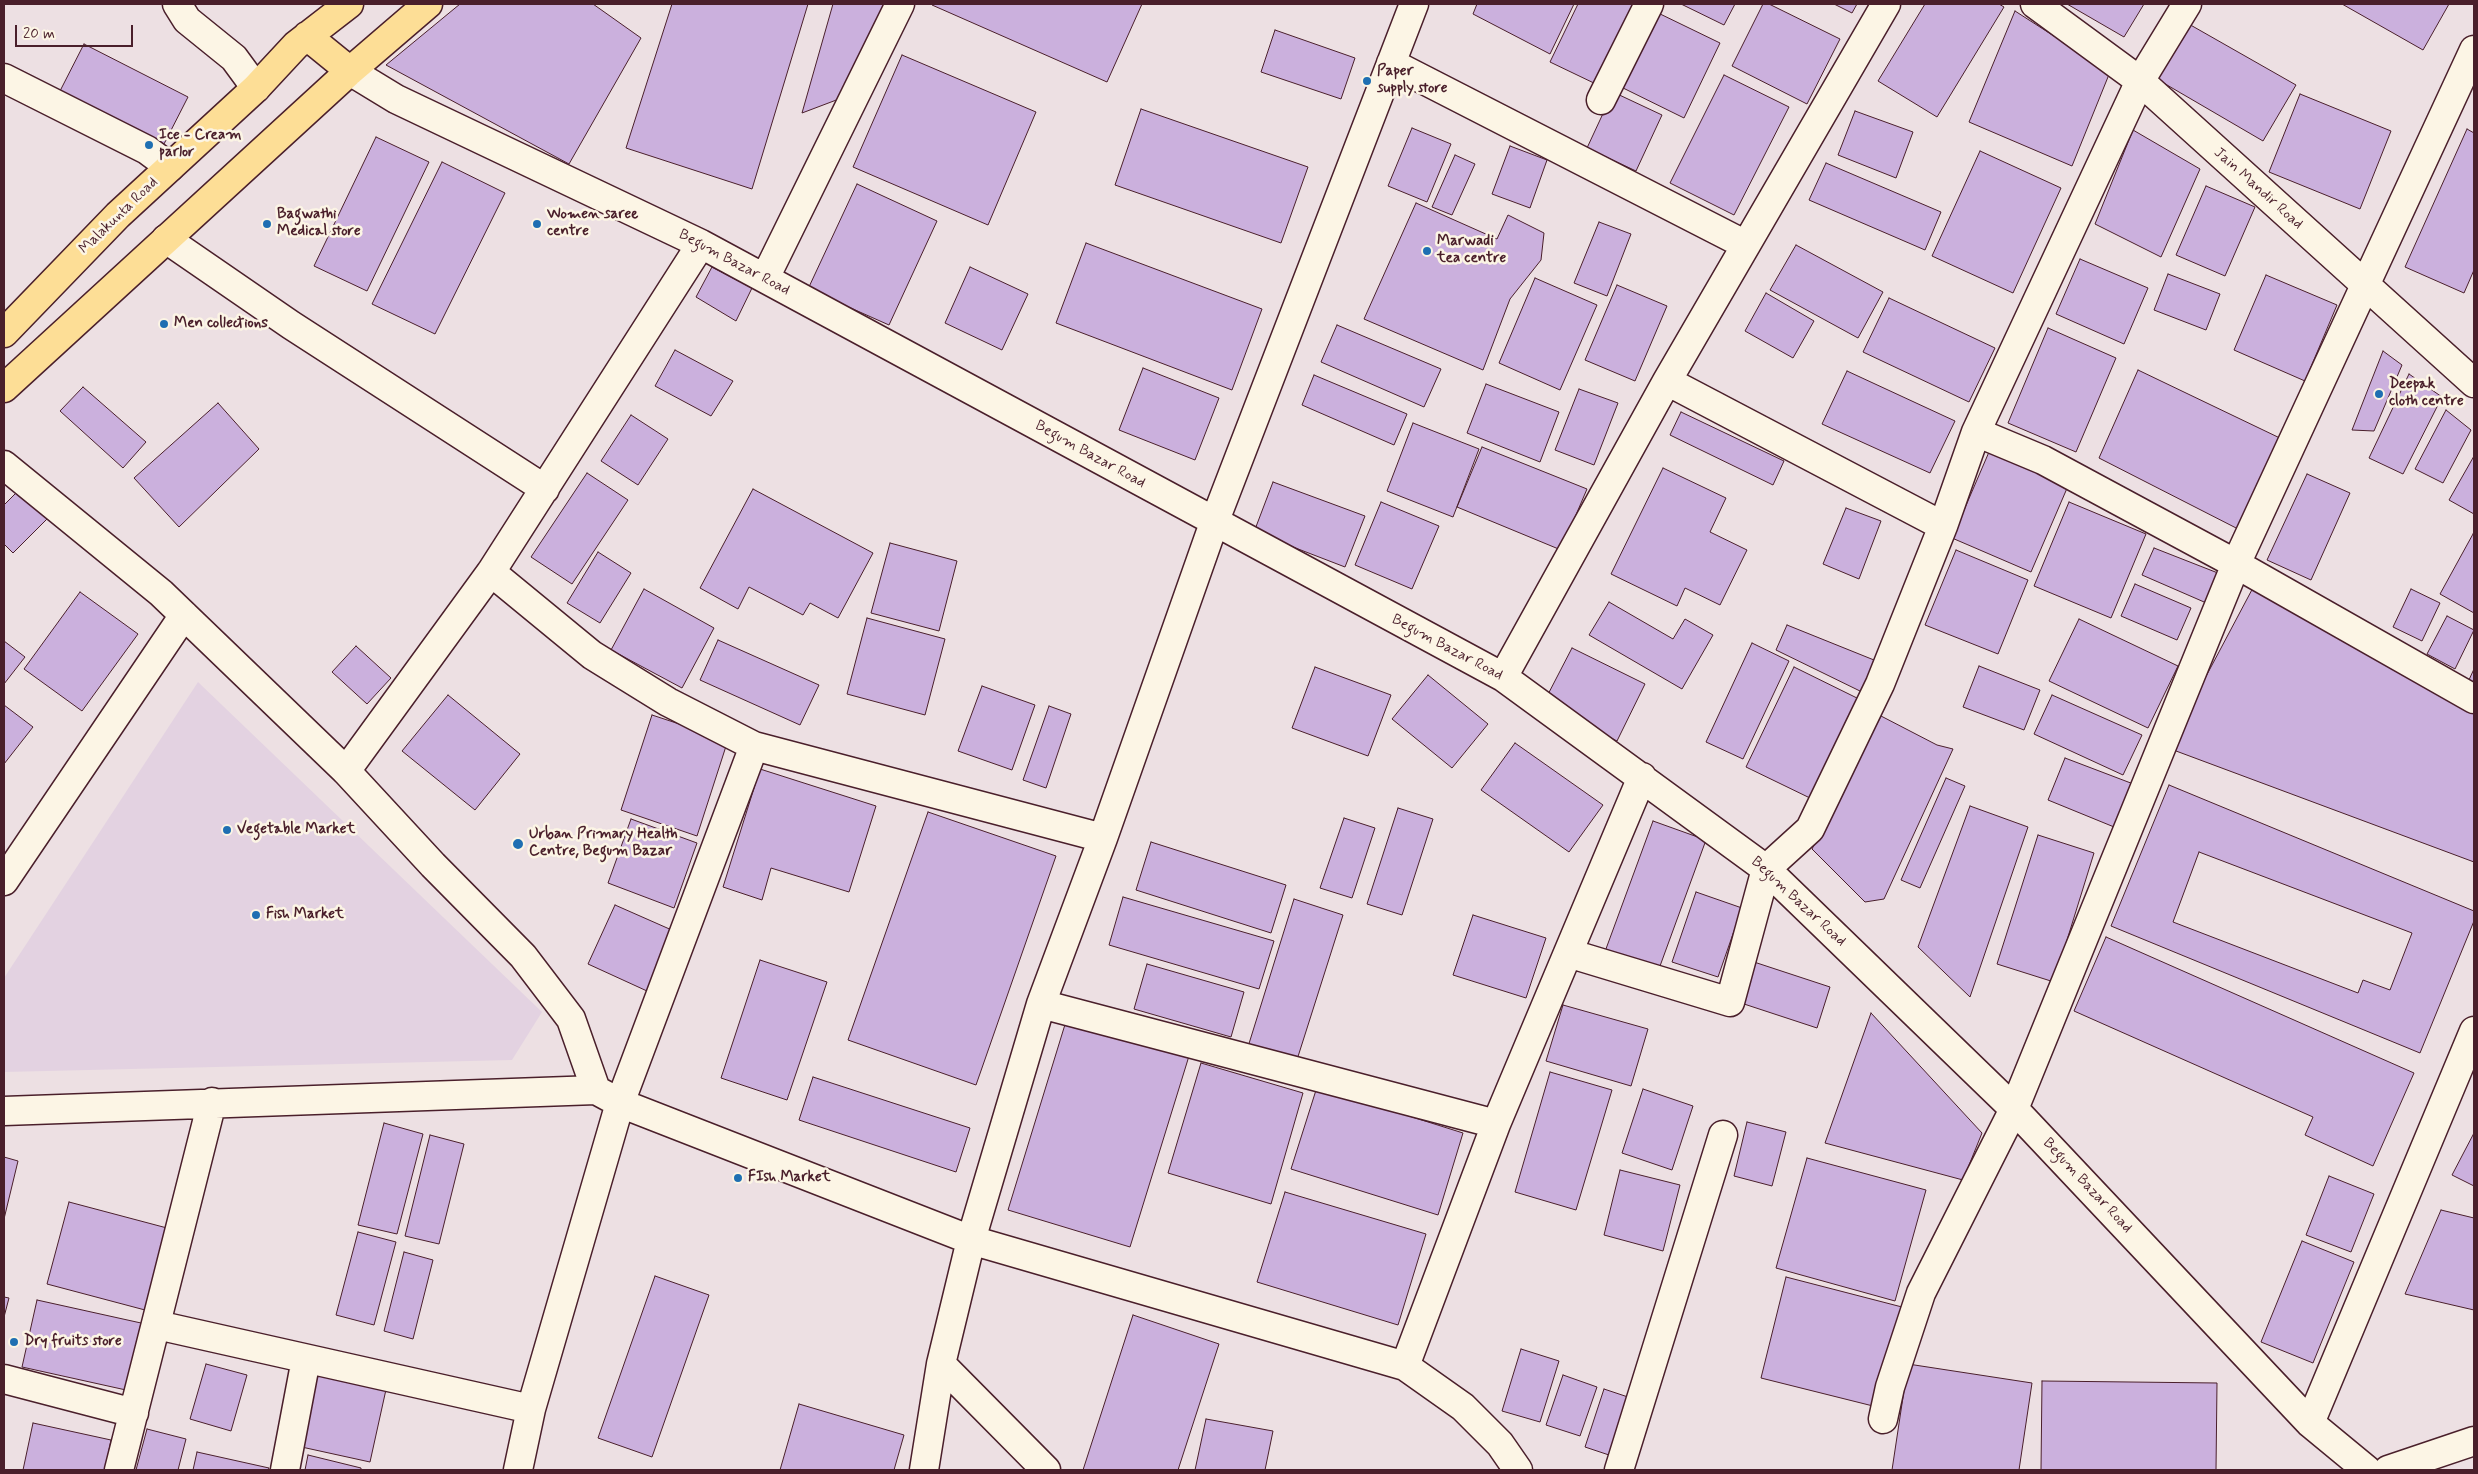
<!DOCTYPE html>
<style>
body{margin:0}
#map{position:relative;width:2478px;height:1474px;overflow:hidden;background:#ede0e3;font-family:Mynerve,sans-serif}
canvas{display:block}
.frame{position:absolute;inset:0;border:5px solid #4a1f2b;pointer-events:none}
.scale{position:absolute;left:15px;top:25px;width:118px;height:22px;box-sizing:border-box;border:2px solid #4a1f2b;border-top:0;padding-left:6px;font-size:15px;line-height:18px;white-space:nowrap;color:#4a1f2b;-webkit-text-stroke:4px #fcf5e5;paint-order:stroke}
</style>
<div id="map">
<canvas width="2478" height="1474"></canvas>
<div class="frame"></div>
<div class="scale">20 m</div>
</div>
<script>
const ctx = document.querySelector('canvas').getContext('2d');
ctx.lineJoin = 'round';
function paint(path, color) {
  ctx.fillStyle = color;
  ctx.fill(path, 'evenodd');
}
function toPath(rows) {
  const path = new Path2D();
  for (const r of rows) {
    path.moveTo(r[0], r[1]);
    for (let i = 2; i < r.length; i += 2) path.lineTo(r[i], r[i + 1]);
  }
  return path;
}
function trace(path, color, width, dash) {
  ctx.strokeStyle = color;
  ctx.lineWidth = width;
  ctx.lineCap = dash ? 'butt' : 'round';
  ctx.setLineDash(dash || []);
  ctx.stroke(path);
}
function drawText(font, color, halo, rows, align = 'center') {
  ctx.font = font + ' Mynerve,sans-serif';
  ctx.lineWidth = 5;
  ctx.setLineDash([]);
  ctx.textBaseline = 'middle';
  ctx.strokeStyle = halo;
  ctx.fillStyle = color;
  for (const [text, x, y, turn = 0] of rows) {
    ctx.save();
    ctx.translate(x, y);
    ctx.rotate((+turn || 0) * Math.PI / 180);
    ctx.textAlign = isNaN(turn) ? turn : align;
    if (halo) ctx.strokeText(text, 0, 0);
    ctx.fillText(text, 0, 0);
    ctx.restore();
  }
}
paint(toPath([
 [198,682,542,1012,512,1060,4,1072,4,978]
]), '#e3d2e1');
const building = toPath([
 [460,4,593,4,641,38,569,164,386,65,460,4],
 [672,4,808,4,752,189,626,148,672,4],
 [833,4,885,4,839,99,802,113,833,4],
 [933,4,1142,4,1107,82,932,5,933,4],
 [1477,4,1574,4,1550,54,1473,14,1477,4],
 [1578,4,1637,4,1598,85,1550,62,1578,4],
 [1681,4,1735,4,1724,25,1681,4],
 [1763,4,1769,4,1840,39,1807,104,1732,66,1763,4],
 [1834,4,1857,4,1852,13,1834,4],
 [1925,4,1999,4,2004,7,1937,117,1878,81,1925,4],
 [2067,4,2144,4,2124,37,2067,4],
 [2342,4,2449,4,2423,50,2342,4],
 [1654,11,1720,43,1684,118,1617,85,1654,11],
 [2015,11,2110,72,2072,166,1969,122,2015,11],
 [2187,23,2296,85,2263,141,2155,78,2187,23],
 [1275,30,1355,58,1341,99,1261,72,1275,30],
 [84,44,188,97,164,144,60,91,84,44],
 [902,55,1036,112,988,225,853,167,902,55],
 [1724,75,1789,107,1734,215,1670,183,1724,75],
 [1613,92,1662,115,1636,171,1587,148,1613,92],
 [2300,94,2391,131,2360,209,2269,172,2300,94],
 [1141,109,1308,167,1281,243,1115,185,1141,109],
 [1855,111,1913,132,1896,178,1838,155,1855,111],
 [1412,128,1451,144,1427,202,1388,186,1412,128],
 [2467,129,2474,133,2474,270,2464,293,2405,267,2467,129],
 [2133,130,2200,169,2161,257,2095,224,2133,130],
 [376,137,429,162,367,291,314,266,376,137],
 [1510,146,1547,160,1530,208,1492,194,1510,146],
 [1980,151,2061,188,2013,293,1932,256,1980,151],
 [1455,155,1475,164,1452,215,1432,207,1455,155],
 [442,162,505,193,435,334,372,304,442,162],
 [1826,163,1941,212,1925,250,1809,200,1826,163],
 [857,184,937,221,889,325,808,289,857,184],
 [2206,186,2255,207,2225,276,2176,255,2206,186],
 [1416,203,1497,239,1508,215,1544,233,1541,260,1510,299,1483,370,1364,319,1416,203],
 [1599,222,1631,234,1607,296,1574,283,1599,222],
 [1086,243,1262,309,1232,390,1056,323,1086,243],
 [1796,245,1883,292,1858,338,1770,290,1796,245],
 [2080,259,2148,288,2124,344,2056,314,2080,259],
 [712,267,752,288,736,321,696,297,712,267],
 [970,267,1028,294,1002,350,945,323,970,267],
 [2168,274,2220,294,2206,330,2154,310,2168,274],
 [2266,275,2337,305,2305,381,2234,350,2266,275],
 [1535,278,1597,305,1560,390,1499,363,1535,278],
 [1617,285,1667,306,1635,381,1585,360,1617,285],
 [1766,293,1814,321,1793,358,1745,331,1766,293],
 [1889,298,1995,348,1969,402,1863,352,1889,298],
 [1337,325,1441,369,1424,407,1321,362,1337,325],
 [2048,328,2116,358,2076,452,2008,423,2048,328],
 [675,350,733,381,711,416,655,386,675,350],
 [2383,351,2402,365,2374,431,2352,430,2383,351],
 [1143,368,1219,398,1195,460,1119,430,1143,368],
 [2138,370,2284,440,2242,531,2099,458,2138,370],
 [1847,371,1955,421,1930,473,1822,424,1847,371],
 [2409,374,2442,397,2403,474,2369,458,2409,374],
 [1314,375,1407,414,1394,445,1302,405,1314,375],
 [1486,384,1559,412,1540,462,1467,433,1486,384],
 [83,387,146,442,123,468,60,411,83,387],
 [1579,389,1618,403,1594,465,1555,450,1579,389],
 [218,403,259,449,179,527,134,478,218,403],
 [2446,410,2471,430,2443,483,2415,469,2446,410],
 [1681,412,1784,461,1773,485,1670,435,1681,412],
 [631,415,668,439,638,485,601,461,631,415],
 [1413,423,1479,449,1453,517,1387,491,1413,423],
 [1482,447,1587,489,1561,550,1457,507,1482,447],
 [1989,452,2068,486,2031,572,1952,538,1989,452],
 [2474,456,2474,514,2449,500,2474,456],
 [1663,468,1726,498,1710,532,1747,550,1720,605,1685,588,1677,606,1611,574,1663,468],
 [587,473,628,500,572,584,531,557,587,473],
 [2307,474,2350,493,2311,580,2267,560,2307,474],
 [1273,482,1365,516,1345,567,1254,532,1273,482],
 [20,489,48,518,13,553,4,544,4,505,20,489],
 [753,489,873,553,838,618,810,603,803,615,749,587,738,609,700,588,753,489],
 [1381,502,1439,526,1412,589,1355,565,1381,502],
 [2069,502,2146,534,2111,618,2034,586,2069,502],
 [1846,508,1881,521,1859,579,1823,564,1846,508],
 [2473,534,2474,535,2474,613,2440,594,2473,534],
 [890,543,957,561,939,631,871,613,890,543],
 [2154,548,2223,575,2211,605,2142,575,2154,548],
 [1956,550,2028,580,1998,654,1925,625,1956,550],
 [598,552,631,573,600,623,567,603,598,552],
 [2135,584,2191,608,2177,640,2121,616,2135,584],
 [2255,584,2474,707,2474,862,2168,748,2255,584],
 [644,589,714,628,682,688,611,650,644,589],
 [2411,589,2440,603,2422,641,2393,627,2411,589],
 [80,592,138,634,82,711,24,669,80,592],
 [1609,602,1673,639,1685,619,1713,635,1682,689,1589,635,1609,602],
 [2447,616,2474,630,2455,669,2427,654,2447,616],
 [867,618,945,639,925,715,847,694,867,618],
 [2079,619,2178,666,2148,728,2049,681,2079,619],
 [1787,625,1874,660,1862,692,1776,650,1787,625],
 [718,640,819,685,800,725,700,680,718,640],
 [4,641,25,657,4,684,4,641],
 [1752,643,1789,661,1743,759,1706,742,1752,643],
 [356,646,391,678,367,704,332,672,356,646],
 [1572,648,1645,684,1617,741,1543,704,1572,648],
 [1979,666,2040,690,2024,730,1963,707,1979,666],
 [1315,667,1391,695,1368,756,1292,728,1315,667],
 [1794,667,1861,700,1812,799,1746,767,1794,667],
 [2474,669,2474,685,2468,682,2474,669],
 [1428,675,1488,724,1452,768,1392,719,1428,675],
 [982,686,1035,705,1012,770,958,751,982,686],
 [448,695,520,754,475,810,402,751,448,695],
 [2052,695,2142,735,2123,775,2034,734,2052,695],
 [4,705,33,727,4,764,4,705],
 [1049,706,1071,714,1046,788,1023,780,1049,706],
 [652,715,728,740,697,836,621,810,652,715],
 [1881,716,1937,745,1953,749,1884,899,1865,902,1812,849,1881,716],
 [1515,743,1603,805,1569,852,1481,790,1515,743],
 [2065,758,2136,785,2119,829,2048,800,2065,758],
 [760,769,876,806,849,892,771,868,762,900,723,887,760,769],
 [1946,778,1965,786,1920,888,1901,880,1946,778],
 [2169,785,2474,911,2474,921,2420,1053,2111,926,2169,785],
 [2199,852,2412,933,2390,990,2363,980,2358,993,2173,922,2199,852],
 [1970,806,2028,827,1970,997,1918,947,1970,806],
 [1398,808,1433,819,1402,915,1367,904,1398,808],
 [928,812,1056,856,976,1085,848,1040,928,812],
 [1344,818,1375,828,1352,898,1320,888,1344,818],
 [631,819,697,843,674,908,608,883,631,819],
 [1653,821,1706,840,1656,977,1603,957,1653,821],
 [2038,835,2094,853,2054,982,1997,964,2038,835],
 [1151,842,1286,885,1271,933,1136,890,1151,842],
 [1696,892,1742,908,1718,977,1672,962,1696,892],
 [1123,897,1274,941,1259,989,1109,945,1123,897],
 [1294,899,1343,915,1295,1066,1247,1050,1294,899],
 [615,905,674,931,647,991,588,964,615,905],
 [1473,915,1546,938,1526,998,1453,975,1473,915],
 [2106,937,2414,1073,2373,1166,2305,1135,2313,1117,2074,1011,2106,937],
 [760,960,827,982,787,1100,721,1078,760,960],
 [1754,962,1830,987,1817,1028,1741,1003,1754,962],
 [1147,964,1244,992,1231,1037,1134,1009,1147,964],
 [1563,1005,1648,1029,1631,1086,1546,1061,1563,1005],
 [1871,1013,1982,1133,1963,1180,1825,1143,1871,1013],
 [1067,1018,1189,1056,1130,1247,1008,1210,1067,1018],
 [1201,1063,1303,1093,1271,1204,1168,1173,1201,1063],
 [1550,1072,1612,1090,1576,1210,1515,1192,1550,1072],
 [813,1077,970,1128,956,1172,799,1120,813,1077],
 [1317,1087,1463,1133,1438,1215,1291,1169,1317,1087],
 [1643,1089,1693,1106,1672,1170,1622,1153,1643,1089],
 [1747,1122,1786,1132,1772,1186,1734,1176,1747,1122],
 [384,1123,423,1134,397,1234,358,1225,384,1123],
 [2474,1133,2474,1186,2452,1175,2474,1133],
 [430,1135,464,1144,439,1244,405,1236,430,1135],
 [4,1157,18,1161,4,1219,4,1157],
 [1807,1158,1926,1190,1895,1301,1776,1268,1807,1158],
 [1620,1170,1680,1185,1663,1251,1604,1235,1620,1170],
 [2329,1176,2374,1194,2351,1252,2306,1235,2329,1176],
 [1285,1192,1426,1234,1398,1325,1257,1282,1285,1192],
 [69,1202,167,1228,145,1310,47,1284,69,1202],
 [2441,1210,2474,1218,2474,1310,2405,1294,2441,1210],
 [358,1232,396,1242,374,1325,336,1315,358,1232],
 [2302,1241,2354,1262,2313,1363,2261,1342,2302,1241],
 [404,1252,433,1260,413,1339,384,1331,404,1252],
 [655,1276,709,1295,652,1457,598,1438,655,1276],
 [1786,1277,1902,1307,1877,1407,1761,1378,1786,1277],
 [4,1297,9,1298,4,1317,4,1297],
 [37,1300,141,1323,126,1390,22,1367,37,1300],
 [1133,1315,1219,1344,1178,1470,1083,1470,1133,1315],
 [1521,1349,1559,1361,1540,1422,1502,1411,1521,1349],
 [206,1364,247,1375,231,1431,190,1419,206,1364],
 [1908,1364,2032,1383,2019,1470,1892,1470,1908,1364],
 [314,1370,387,1385,370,1462,297,1446,314,1370],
 [1563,1375,1597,1387,1580,1436,1546,1425,1563,1375],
 [2042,1381,2217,1383,2216,1470,2041,1470,2042,1381],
 [1604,1389,1631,1398,1612,1456,1585,1447,1604,1389],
 [799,1404,904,1435,894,1470,780,1470,799,1404],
 [1206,1419,1273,1431,1265,1470,1195,1470,1206,1419],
 [33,1423,111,1440,105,1470,23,1470,33,1423],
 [147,1429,186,1439,178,1470,136,1470,147,1429],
 [197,1452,269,1468,268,1470,193,1470,197,1452],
 [308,1455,361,1468,361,1470,305,1470,308,1455]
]);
paint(building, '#cbb0dd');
trace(building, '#4a1f2b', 1);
const minor = toPath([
 [177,4,187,20,234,58,256,88],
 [2035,4,2140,81,2474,383],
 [1391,63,1746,245],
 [350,71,396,99,701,244,1503,677,1766,869,2014,1109,2310,1423,2367,1470],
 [4,78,147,150,170,167],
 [1601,100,1649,4],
 [166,239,291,325,545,489],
 [765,278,900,4],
 [1667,381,1943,526],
 [1976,432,2043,460,2236,564,2474,699],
 [4,465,161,593,346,771,433,865,523,956,571,1019,596,1090],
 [491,572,592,655,668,702,754,746,1103,838],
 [1503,677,1667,381,1886,4],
 [346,771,491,572,701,244],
 [4,881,184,615],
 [1568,953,1730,1002,1766,869,1810,829,1880,684,1943,526,1976,432,2140,81,2187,4],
 [1041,1004,1496,1124],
 [4,1111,596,1090,620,1103,971,1240,1405,1366,1463,1407,1500,1444,1518,1470],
 [157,1325,531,1409],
 [941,1364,1046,1470],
 [1405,1366,1496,1124,1642,777],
 [4,1379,134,1413],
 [1883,1419,1890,1387,1921,1293,2014,1109,2236,564,2474,50],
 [2310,1423,2474,1031],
 [119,1470,212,1102],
 [285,1470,306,1359],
 [518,1470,531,1409,620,1103,754,746],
 [924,1470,941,1364,971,1240,1041,1004,1103,838,1214,523,1414,4],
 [1619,1470,1723,1135]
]);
const tertiary = toPath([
 [2388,1470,2474,1441]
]);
const primary = toPath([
 [307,36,350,71],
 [4,333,118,215,256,88,296,45,349,4],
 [4,388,350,71,428,4]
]);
trace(minor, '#4a1f2b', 31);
trace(tertiary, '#4a1f2b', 31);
trace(primary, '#4a1f2b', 31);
trace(minor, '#fcf5e5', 28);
trace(tertiary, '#fcf5e5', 28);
trace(primary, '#fdde96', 28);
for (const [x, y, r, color] of [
 [1367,81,5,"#1f6fb2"],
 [149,145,5,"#1f6fb2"],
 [267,224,5,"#1f6fb2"],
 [537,224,5,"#1f6fb2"],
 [1427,251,5,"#1f6fb2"],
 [164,324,5,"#1f6fb2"],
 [2379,394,5,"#1f6fb2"],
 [227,830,5,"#1f6fb2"],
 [518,844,6,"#1f6fb2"],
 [256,915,5,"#1f6fb2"],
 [738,1178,5,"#1f6fb2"],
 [14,1342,5,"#1f6fb2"]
]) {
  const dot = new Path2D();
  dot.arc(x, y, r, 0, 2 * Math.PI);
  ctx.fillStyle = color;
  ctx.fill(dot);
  trace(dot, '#fcf5e5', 2);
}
drawText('bold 15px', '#4a1f2b', '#fcf5e5', [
 ["Paper",1377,72],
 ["supply store",1377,89],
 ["Ice - Cream",159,136],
 ["parlor",159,153],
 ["Bagwathi",277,215],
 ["Medical store",277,232],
 ["Women saree",547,215],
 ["centre",547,232],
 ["Marwadi",1437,242],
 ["tea centre",1437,259],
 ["Men collections",174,324],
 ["Deepak",2389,385],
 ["cloth centre",2389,402],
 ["Vegetable Market",237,830],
 ["Urban Primary Health",529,835],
 ["Centre, Begum Bazar",529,852],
 ["Fish Market",266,915],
 ["FIsh Market",748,1178],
 ["Dry fruits store",24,1342]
], 'left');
drawText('15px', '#4a1f2b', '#fcf5e5', [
 ["Jain Mandir Road",2258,189,42],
 ["Malakunta Road",119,216,-44],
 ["Begum Bazar Road",734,263,28],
 ["Begum Bazar Road",1090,455,29],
 ["Begum Bazar Road",1447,648,28],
 ["Begum Bazar Road",1798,902,43],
 ["Begum Bazar Road",2087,1186,47]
]);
</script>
